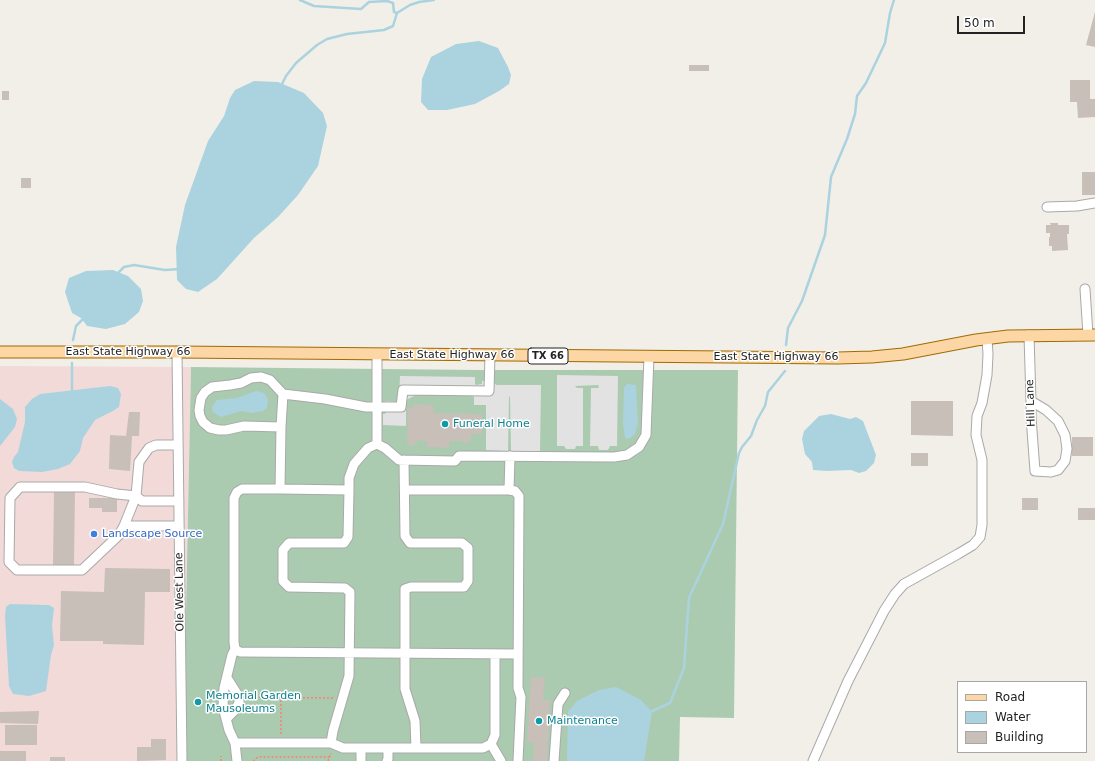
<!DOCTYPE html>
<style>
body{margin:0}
#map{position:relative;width:1095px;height:761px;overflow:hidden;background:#f2efe9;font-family:"DejaVu Sans",sans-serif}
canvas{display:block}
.legend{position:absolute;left:957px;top:681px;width:130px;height:72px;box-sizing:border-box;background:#fff;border:1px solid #a7a7a7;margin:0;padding:5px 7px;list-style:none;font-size:12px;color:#222}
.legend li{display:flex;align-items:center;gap:8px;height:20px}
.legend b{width:20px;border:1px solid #a7a7a7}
.scale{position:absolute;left:957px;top:16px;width:68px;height:18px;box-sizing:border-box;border:2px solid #222;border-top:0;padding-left:5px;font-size:12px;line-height:14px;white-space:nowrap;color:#222;-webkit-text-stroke:3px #fff;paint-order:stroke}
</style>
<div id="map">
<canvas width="1095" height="761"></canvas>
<ul class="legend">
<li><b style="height:5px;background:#fcd6a4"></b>Road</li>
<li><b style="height:11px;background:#aad3df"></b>Water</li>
<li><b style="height:11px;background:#c7bfb8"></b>Building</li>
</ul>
<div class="scale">50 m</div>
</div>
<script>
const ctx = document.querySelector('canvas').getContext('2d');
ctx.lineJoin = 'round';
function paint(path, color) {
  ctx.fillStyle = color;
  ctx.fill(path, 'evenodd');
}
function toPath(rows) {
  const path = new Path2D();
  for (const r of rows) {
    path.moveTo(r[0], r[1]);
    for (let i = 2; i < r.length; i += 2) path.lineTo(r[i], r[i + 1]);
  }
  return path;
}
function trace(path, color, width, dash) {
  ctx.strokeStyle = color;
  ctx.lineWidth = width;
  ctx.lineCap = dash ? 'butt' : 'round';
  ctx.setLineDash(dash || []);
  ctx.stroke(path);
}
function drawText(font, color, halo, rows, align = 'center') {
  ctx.font = font + ' "DejaVu Sans",sans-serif';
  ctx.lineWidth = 3;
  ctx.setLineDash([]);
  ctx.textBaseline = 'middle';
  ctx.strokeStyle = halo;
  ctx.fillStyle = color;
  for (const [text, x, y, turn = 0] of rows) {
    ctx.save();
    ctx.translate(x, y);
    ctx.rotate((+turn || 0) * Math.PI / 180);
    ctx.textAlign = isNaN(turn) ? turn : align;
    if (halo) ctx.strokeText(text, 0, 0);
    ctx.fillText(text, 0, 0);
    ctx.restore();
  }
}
paint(toPath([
 [0,366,191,367,185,661,184,761,0,761]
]), '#f2dad9');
paint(toPath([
 [191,367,479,370,738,370,734,718,680,717,679,761,184,761,185,661]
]), '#aacbaf');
paint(toPath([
 [557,375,618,376,617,446,610,446,608,450,599,450,598,446,590,446,591,388,598,388,599,387,598,385,575,386,577,388,583,388,583,446,576,446,575,449,566,449,564,446,557,446],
 [400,376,475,377,475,384,476,385,482,384,482,381,493,381,495,384,497,385,541,385,540,451,511,451,510,396,509,397,508,451,486,450,486,405,474,405,474,397,471,395,416,395,408,399,406,402,406,426,383,425,383,414,385,414,386,412,385,410,385,401,396,402,399,400]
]), '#e2e2e2');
paint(toPath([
 [479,41,498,48,508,67,511,75,509,84,499,91,475,104,447,110,428,110,421,102,422,79,431,57,456,44],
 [254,81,278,82,304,93,323,113,327,126,318,166,298,195,278,217,254,238,217,279,198,292,186,289,177,280,176,247,185,205,208,141,224,116,230,98,235,90],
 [113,270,128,276,141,289,143,301,139,312,125,324,106,329,87,326,81,318,72,313,65,292,69,278,86,271],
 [627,384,636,385,638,423,635,434,629,439,625,438,623,423,624,388],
 [110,386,118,388,121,394,119,407,113,411,95,420,83,438,80,451,70,464,58,469,42,472,19,471,14,468,12,462,14,457,18,452,25,422,25,407,32,399,40,394],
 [256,391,264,393,268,399,267,408,263,411,252,413,241,411,221,417,213,412,212,407,217,400,237,398],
 [0,399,13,409,17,419,15,427,0,446],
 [831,414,850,419,856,417,863,421,876,455,874,463,866,471,859,473,851,470,827,471,813,470,812,462,805,454,802,439,804,431,819,416],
 [10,604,49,605,54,608,52,626,54,645,51,655,46,691,29,696,13,694,9,686,5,616,6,607],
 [616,687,641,700,652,712,644,761,567,761,568,712,577,701,599,690]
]), '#aad3df');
trace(toPath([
 [300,0,314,6,361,9,369,2,387,1,393,3,394,12,397,13],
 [281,86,286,76,296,63,317,45,327,39,347,34,384,30,393,26,397,13,410,5,419,2,434,0],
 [117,274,124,267,134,265,165,270,180,269],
 [73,340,76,326,84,318],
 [786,345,788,328,802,301,825,235,831,177,847,139,855,114,857,96,866,83,885,43,890,13,894,0],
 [72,392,72,363],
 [648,713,670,703,684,668,689,598,723,524,739,453,742,447,751,436,757,420,765,406,768,392,785,371]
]), '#aad3df', 2.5);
paint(toPath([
 [1095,12,1095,47,1086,45],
 [689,65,709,65,709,71,689,71],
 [1070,80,1090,80,1090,99,1095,99,1095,117,1078,118,1077,102,1070,102],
 [2,91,9,91,9,100,2,100],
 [1082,172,1095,172,1095,195,1082,195],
 [21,178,31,178,31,188,21,188],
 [1050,223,1058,223,1058,225,1069,225,1069,234,1067,234,1068,250,1052,251,1052,246,1049,246,1049,237,1050,237,1050,233,1046,233,1046,225,1051,225],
 [911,401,953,401,953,436,911,435],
 [413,404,433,405,434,413,482,414,482,434,471,434,471,441,468,441,468,443,463,443,463,441,449,441,449,448,426,447,427,441,418,440,417,442,415,442,415,445,407,445,408,407,413,408],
 [129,412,140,412,139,436,132,436,130,471,109,469,110,435,126,436],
 [1072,437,1093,437,1093,456,1072,456],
 [911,453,928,453,928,466,911,466],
 [54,490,75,491,74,565,53,565],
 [89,498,117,498,117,512,102,512,102,508,89,508],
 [1022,498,1038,498,1038,510,1022,510],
 [1078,508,1095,508,1095,520,1078,520],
 [105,568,170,569,170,592,145,592,144,645,103,644,103,641,60,641,61,591,104,592],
 [531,677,545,678,543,700,550,700,547,761,533,761,534,743,527,742],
 [39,711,38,724,0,723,0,712],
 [5,725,37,725,37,745,5,745],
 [151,739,166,739,166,760,137,761,137,747,151,747],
 [0,751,26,751,26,761,0,761],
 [50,757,65,757,65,761,50,761]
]), '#c7bfb8');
const minor = toPath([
 [1047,207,1077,206,1095,203],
 [1085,289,1088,335],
 [1029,335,1031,401,1031,417,1035,471,1051,472,1058,470,1065,461,1067,449,1065,435,1058,421,1046,410,1031,401],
 [177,352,182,761],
 [377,354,377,444,385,448,399,460,455,461,459,456,614,457,627,455,639,447,646,435,649,356],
 [283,394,281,427,244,426,226,430,219,430,210,428,203,422,200,416,199,410,201,398,205,392,212,387,230,385,241,383,251,378,261,377,270,380,283,394,325,399,366,407,401,407,403,390,489,391,490,355],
 [281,427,280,489,349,490,348,537,344,543,289,543,283,550,283,581,289,587,345,588,350,592,349,676,333,731,331,743,343,748,483,748,491,744,495,735,495,654],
 [178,445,156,445,149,448,139,462,136,496,142,501,179,501],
 [510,456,509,490,515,491,519,496,518,688,521,697,518,761],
 [404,460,405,536,410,543,462,543,468,548,468,581,464,587,411,587,405,589,405,689,415,721,416,748],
 [20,487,85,487,117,494,136,496,124,526,119,535,82,570,17,570,9,562,10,498,20,487],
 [349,490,349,478,354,464,368,448,377,444],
 [405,490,509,490],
 [124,526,179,526],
 [235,649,240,652,518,654],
 [226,719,235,710,239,703,239,697,227,678],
 [235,743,331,743],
 [491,744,501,761],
 [361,748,361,761],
 [237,761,235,743,229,730,223,707,224,688,232,655,235,649,234,642,234,498,237,492,242,489,280,489],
 [387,761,388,759,388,748],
 [554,761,558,704,565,693],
 [813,761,848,681,884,611,895,594,904,584,958,554,973,545,980,537,982,525,982,460,976,435,977,416,982,403,987,375,988,354,987,339]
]);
const major = toPath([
 [0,352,177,352,838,358,872,357,903,354,976,340,1008,336,1095,335]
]);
trace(minor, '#a9a9a9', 11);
trace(major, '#a06b00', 13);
trace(toPath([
 [247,697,333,698],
 [281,734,281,698],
 [221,761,221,756],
 [253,761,258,757,330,757],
 [328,761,331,753]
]), '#fa8072', 1.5, [2, 2]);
trace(minor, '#fff', 9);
trace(major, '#fcd6a4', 11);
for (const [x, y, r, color] of [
 [445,424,4,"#0f9aa8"],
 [94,534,4,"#3f7fe0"],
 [198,702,4,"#0f9aa8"],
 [539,721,4,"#0f9aa8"]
]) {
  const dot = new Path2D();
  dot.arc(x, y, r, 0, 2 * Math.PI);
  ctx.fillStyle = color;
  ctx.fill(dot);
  trace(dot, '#fff', 1.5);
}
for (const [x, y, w] of [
 [548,356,40]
]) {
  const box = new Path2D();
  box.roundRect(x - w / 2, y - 8, w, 16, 3);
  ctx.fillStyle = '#fff';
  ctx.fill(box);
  trace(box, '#222', 1);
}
drawText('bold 10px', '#222', null, [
 ["TX 66",548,356]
]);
drawText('11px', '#222', '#fff', [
 ["East State Highway 66",128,352],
 ["East State Highway 66",452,355],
 ["East State Highway 66",776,357],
 ["Hill Lane",1031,403,-92],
 ["Ole West Lane",180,592,-91]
]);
drawText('11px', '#0d838f', '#fff', [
 ["Funeral Home",453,424],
 ["Memorial Garden",206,696],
 ["Mausoleums",206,709],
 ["Maintenance",547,721]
], 'left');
drawText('11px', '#366cbe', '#fff', [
 ["Landscape Source",102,534]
], 'left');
</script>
